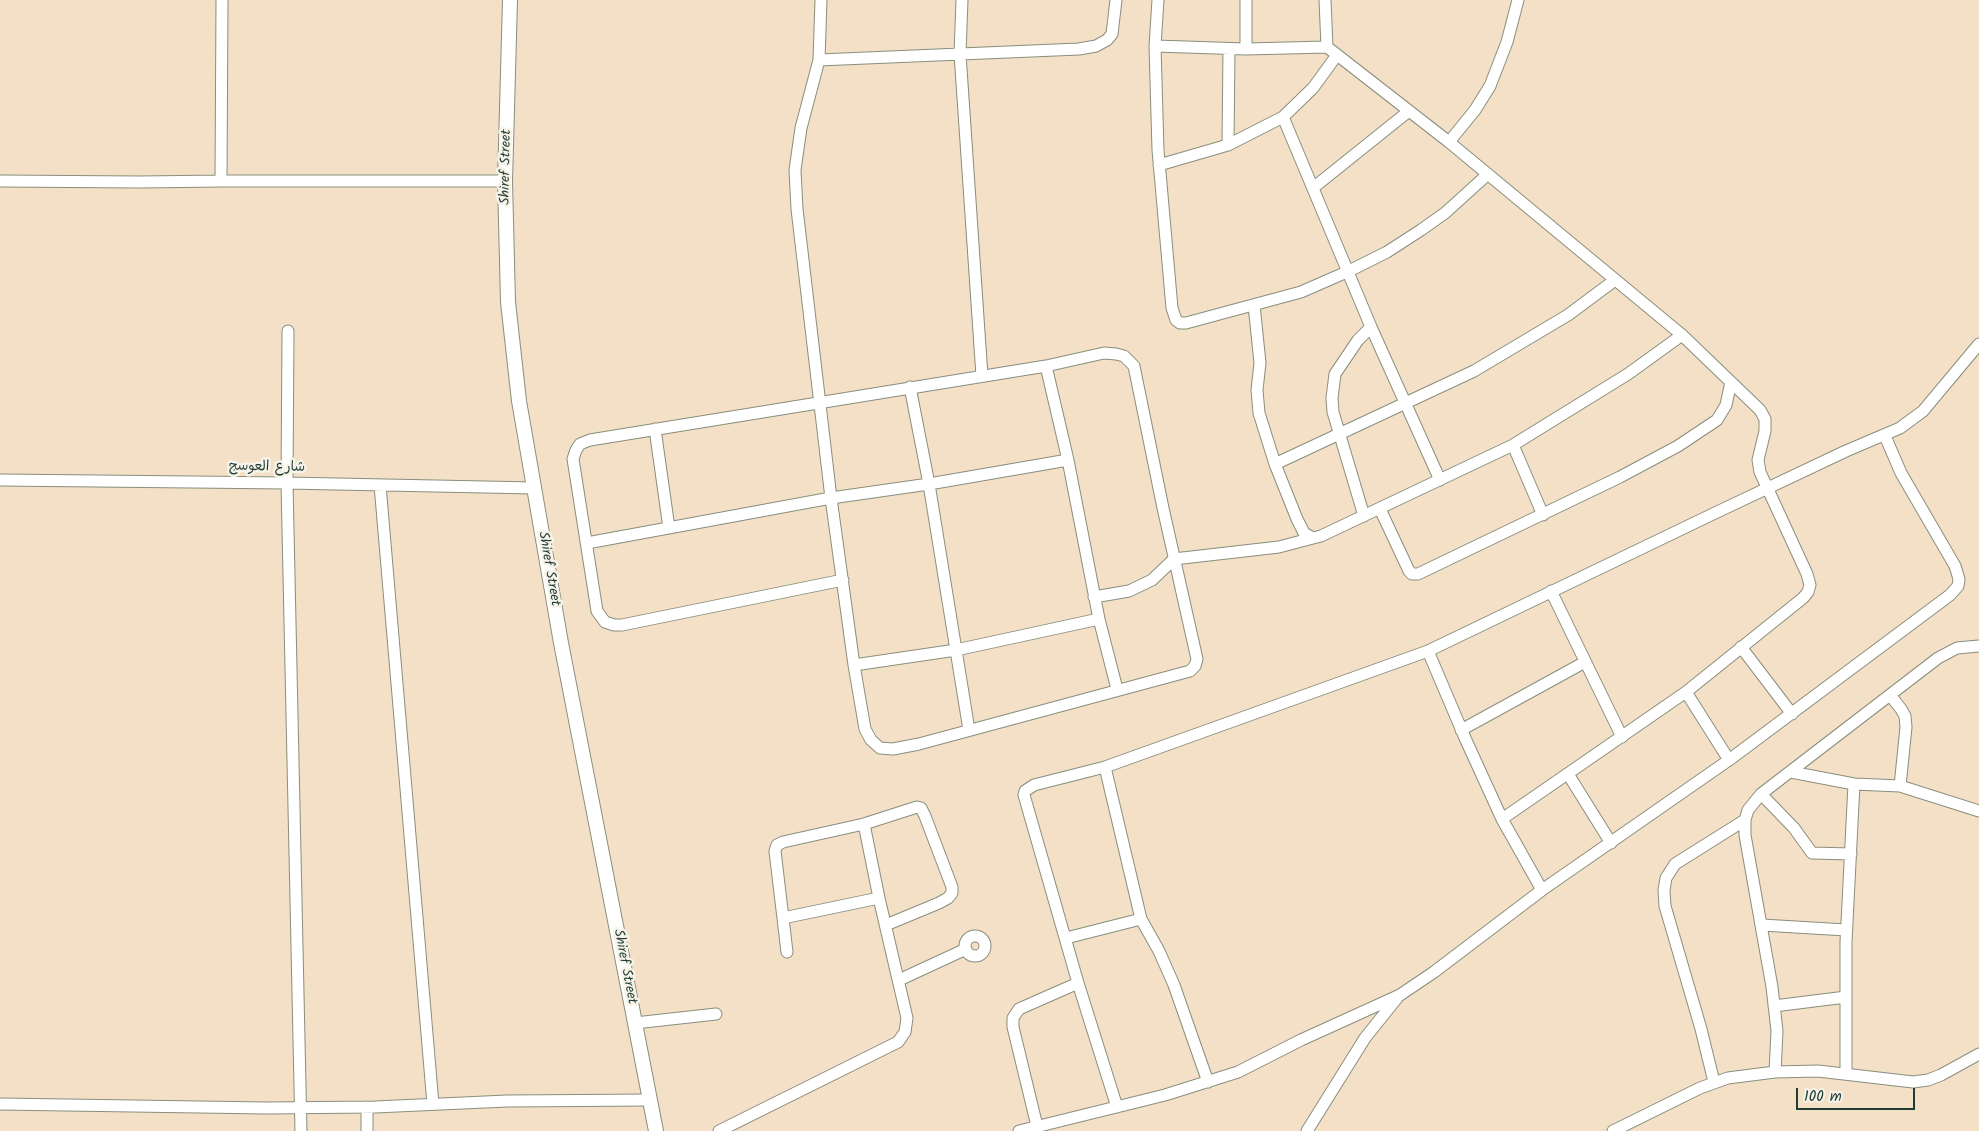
<!DOCTYPE html>
<meta charset="utf-8">
<style>
body{margin:0}
#map{position:relative;width:1979px;height:1131px;overflow:hidden;background:#f3e0c6;font-family:Kalam,sans-serif}
canvas{display:block}
.scale{position:absolute;left:1796px;top:1088px;width:119px;height:22px;box-sizing:border-box;border:2px solid #1f3d34;border-top:0;padding-left:6px;font-size:15px;line-height:18px;white-space:nowrap;color:#1f3d34;-webkit-text-stroke:4px #f7f3e8;paint-order:stroke}
</style>
<div id="map">
<canvas width="1979" height="1131"></canvas>
<div class="scale">100 m</div>
</div>
<script>
const ctx = document.querySelector('canvas').getContext('2d');
ctx.lineJoin = 'round';
function toPath(rows) {
  const path = new Path2D();
  for (const r of rows) {
    if (r.length === 3) {
      path.moveTo(r[0] + r[2], r[1]);
      path.arc(r[0], r[1], r[2], 0, 2 * Math.PI);
      continue;
    }
    path.moveTo(r[0], r[1]);
    for (let i = 2; i < r.length; i += 2) path.lineTo(r[i], r[i + 1]);
  }
  return path;
}
function trace(path, color, width, dash) {
  ctx.strokeStyle = color;
  ctx.lineWidth = width;
  ctx.lineCap = dash ? 'butt' : 'round';
  ctx.setLineDash(dash || []);
  ctx.stroke(path);
}
function drawText(font, color, halo, rows, align = 'center') {
  ctx.font = font + ' Kalam,"Playpen Sans Arabic",sans-serif';
  ctx.lineWidth = 5;
  ctx.setLineDash([]);
  ctx.textBaseline = 'middle';
  ctx.strokeStyle = halo;
  ctx.fillStyle = color;
  for (const [text, x, y, turn = 0] of rows) {
    ctx.save();
    ctx.translate(x, y);
    ctx.rotate((+turn || 0) * Math.PI / 180);
    ctx.textAlign = isNaN(turn) ? turn : align;
    if (halo) ctx.strokeText(text, 0, 0);
    ctx.fillText(text, 0, 0);
    ctx.restore();
  }
}
const minor = toPath([
 [821,0,819,60,801,128,795,170,797,209,831,498,854,665,956,650,1099,619],
 [962,0,960,54,982,376],
 [1158,0,1155,46,1158,150,1172,308,1176,320,1180,323,1186,323,1301,292,1349,271,1387,252,1421,230,1445,213,1488,174],
 [1246,0,1246,49],
 [1325,0,1327,47],
 [1155,46,1246,49,1327,47,1449,142,1682,335,1760,410,1765,419,1765,431,1758,460,1760,472,1807,574,1810,585,1808,592,1803,598,1686,692,1502,819],
 [819,60,1079,49,1096,46,1107,40,1112,34,1116,0],
 [1283,117,1371,327,1440,480],
 [1449,142,1475,110,1490,86,1507,42,1518,0],
 [1228,145,1229,49],
 [1159,165,1228,145,1283,117,1313,88,1337,55],
 [0,181,140,182,221,181,505,181],
 [221,181,222,0],
 [1313,188,1409,111],
 [1254,305,1260,363,1257,390,1259,413,1275,464,1297,519,1304,533,1313,538,1321,536,1513,445,1628,374,1682,335],
 [288,331,287,483,301,1131],
 [1046,366,1068,460,1099,619,1117,689],
 [910,387,929,484,969,730],
 [655,429,669,528],
 [1513,445,1543,515],
 [1275,464,1474,371,1568,315,1615,280],
 [0,480,287,483,534,488],
 [380,485,433,1104],
 [1380,509,1409,571,1412,574,1418,574,1620,477,1678,446,1717,420,1726,405,1731,382],
 [1364,516,1333,412,1332,398,1335,374,1358,340,1371,327],
 [587,543,831,498,929,484,1068,460],
 [843,580,622,625,614,625,605,622,597,611,573,459,576,450,580,444,590,440,1046,366,1104,353,1116,354,1124,356,1134,366,1163,508,1197,659,1195,666,1190,671,919,744,893,749,880,748,871,740,865,729,854,665],
 [1551,591,1622,737],
 [1094,597,1129,591,1152,580,1174,559,1279,547,1313,538],
 [1741,647,1792,714],
 [1686,692,1729,760],
 [1890,695,1901,709,1905,716,1906,727,1900,786],
 [1461,730,1585,662],
 [1105,767,1141,919,1159,951,1174,985,1208,1082],
 [1791,772,1854,784,1900,786,1979,811],
 [1568,774,1611,843],
 [1761,794,1794,828,1812,853,1851,854],
 [1542,890,1502,819,1465,738,1428,651,1715,513,1846,451,1900,428,1923,411,1979,344],
 [783,918,879,898],
 [1762,925,1846,930],
 [975,946,10],
 [1066,938,1141,919],
 [787,952,775,851,777,845,783,842,864,824,917,807,921,808,925,816,952,887,952,893,948,898,939,903,886,925],
 [899,980,966,949],
 [1774,1006,1846,997],
 [635,1023,716,1014],
 [1775,1072,1777,1031,1772,987,1745,835,1745,820,1748,810,1761,794,1938,658,1957,648,1979,646],
 [1846,1073,1846,942,1854,784],
 [1714,1082,1701,1029,1665,906,1664,890,1666,878,1675,864,1745,820],
 [0,1104,266,1108,375,1107,507,1101,650,1100],
 [1117,1107,1078,983,1024,795,1025,791,1034,785,1105,767,1428,651],
 [1037,1126,1013,1027,1013,1018,1019,1009,1078,983],
 [367,1131,367,1107],
 [719,1131,898,1042,905,1032,907,1018,879,898,864,824],
 [1019,1131,1165,1095,1238,1072,1301,1040,1400,995,1434,972,1542,890,1729,760,1950,595,1958,586,1959,579,1955,566,1901,473,1885,436],
 [1307,1131,1365,1038,1397,998],
 [1613,1131,1700,1088,1728,1078,1775,1072,1818,1071,1913,1082,1928,1080,1941,1075,1979,1054]
]);
const major = toPath([
 [510,0,505,181,508,302,519,401,561,643,656,1131]
]);
trace(minor, '#898e7d', 13);
trace(major, '#898e7d', 16);
trace(minor, '#fff', 11);
trace(major, '#fff', 14);
drawText('14px', '#1f3d34', '#f7f3e8', [
 ["Shiref Street",507,167,-89],
 ["شارع العوسج",267,468,1],
 ["Shiref Street",548,569,80],
 ["Shiref Street",624,967,79]
]);
</script>
